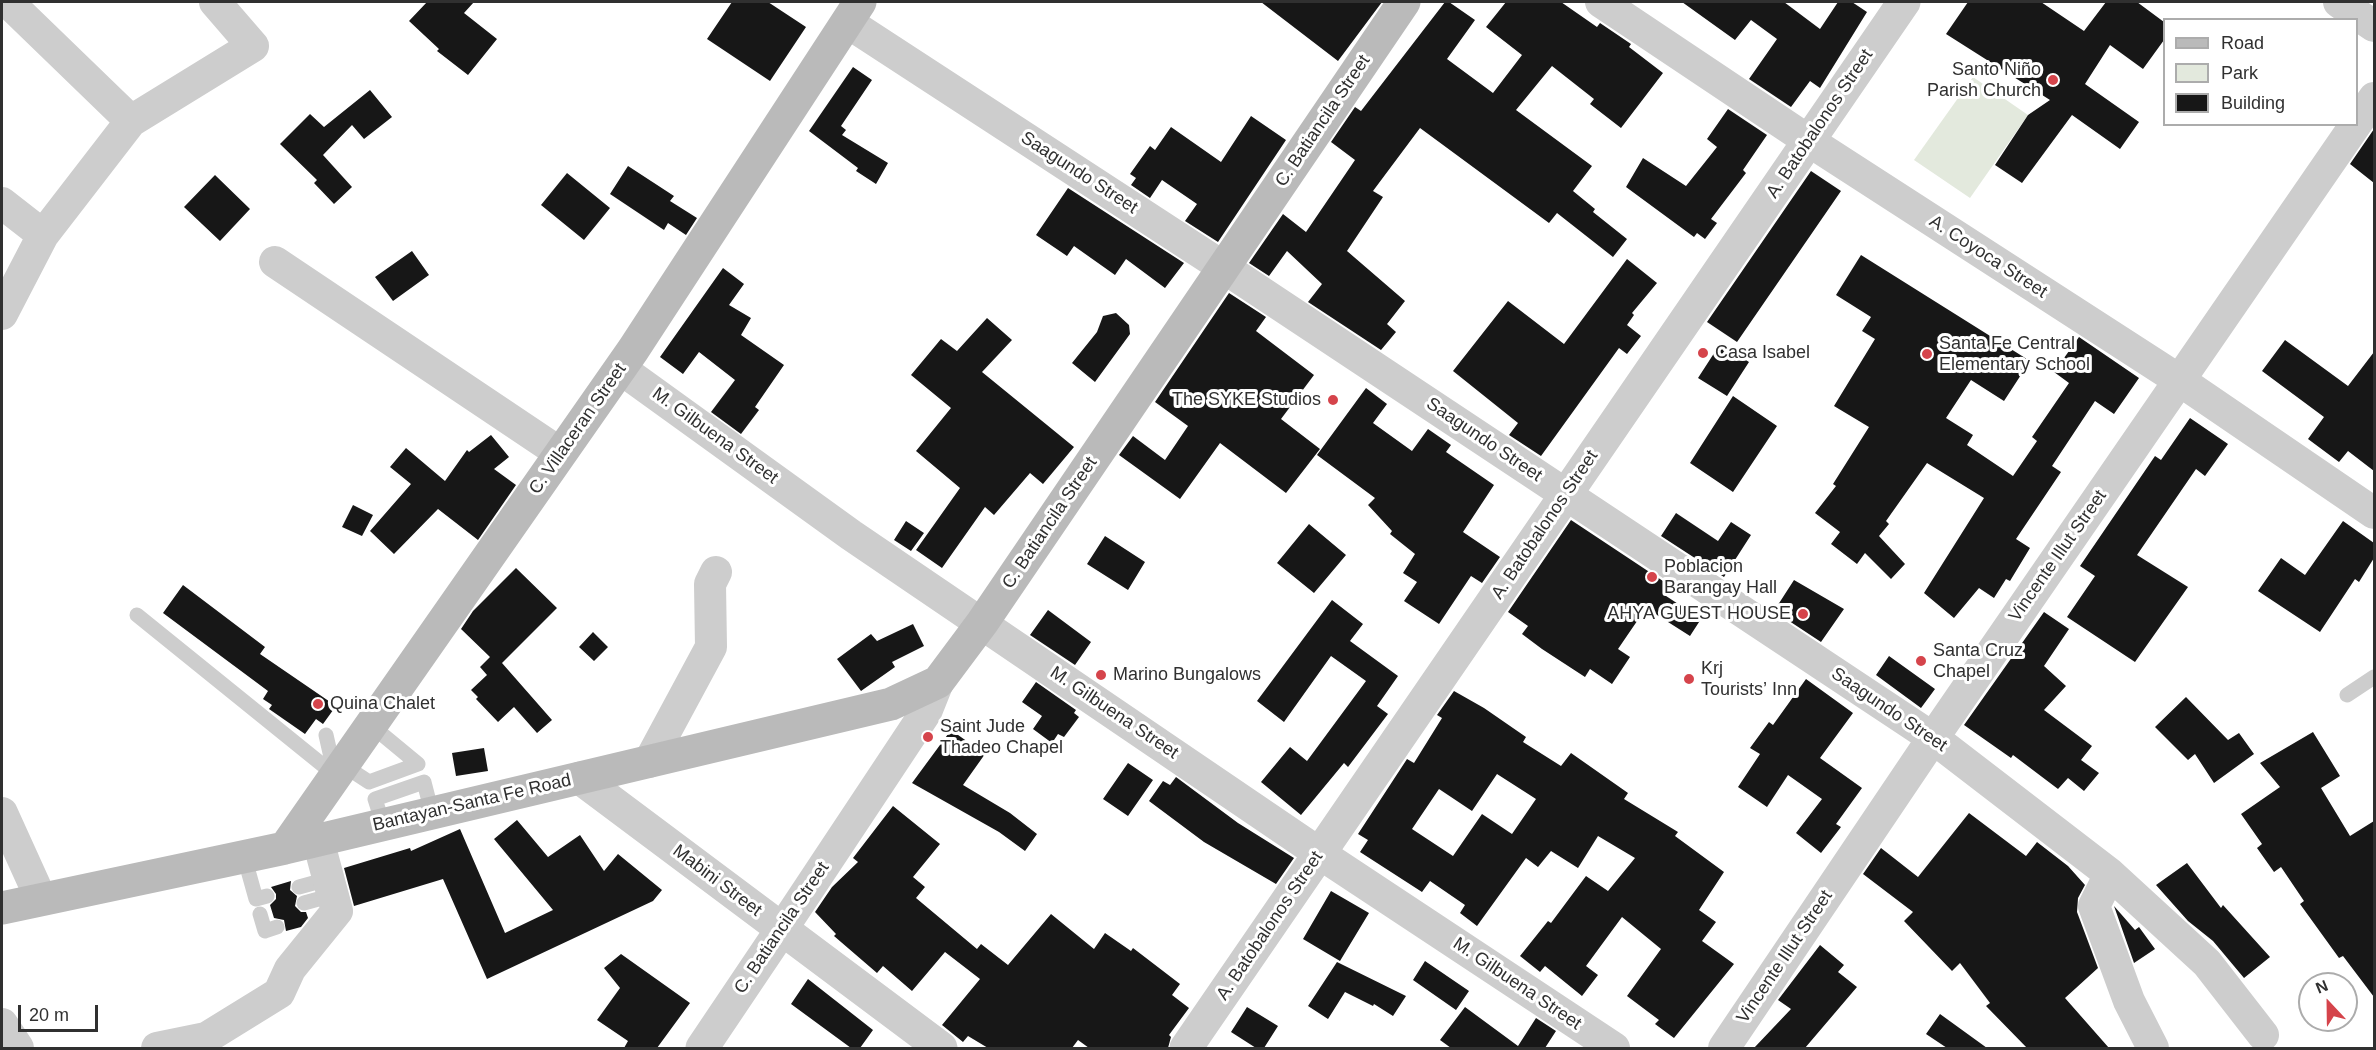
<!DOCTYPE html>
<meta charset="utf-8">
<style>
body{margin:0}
#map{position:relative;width:2376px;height:1050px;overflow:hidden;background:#fff;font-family:Arial,sans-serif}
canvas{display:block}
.frame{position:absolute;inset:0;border:3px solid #303030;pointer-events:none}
.legend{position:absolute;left:2163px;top:18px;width:195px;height:108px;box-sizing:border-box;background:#fff;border:2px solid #acacac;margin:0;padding:8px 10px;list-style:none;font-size:18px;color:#303030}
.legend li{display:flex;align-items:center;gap:12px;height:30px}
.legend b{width:30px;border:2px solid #acacac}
.north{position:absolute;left:2298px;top:972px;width:60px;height:60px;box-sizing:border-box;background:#fff;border:2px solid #acacac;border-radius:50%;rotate:338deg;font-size:16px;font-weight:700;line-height:24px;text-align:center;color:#303030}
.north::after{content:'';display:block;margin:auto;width:21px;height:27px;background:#d5444b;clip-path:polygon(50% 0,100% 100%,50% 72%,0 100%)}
.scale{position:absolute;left:18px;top:1005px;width:80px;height:27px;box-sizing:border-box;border:3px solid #303030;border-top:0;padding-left:8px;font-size:18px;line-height:21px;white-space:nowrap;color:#303030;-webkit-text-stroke:4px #fff;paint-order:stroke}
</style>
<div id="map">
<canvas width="2376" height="1050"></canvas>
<div class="frame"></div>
<ul class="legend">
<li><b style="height:8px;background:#bababa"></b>Road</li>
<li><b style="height:16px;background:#e3e9dd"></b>Park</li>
<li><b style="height:16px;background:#171717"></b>Building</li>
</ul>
<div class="north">N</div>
<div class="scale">20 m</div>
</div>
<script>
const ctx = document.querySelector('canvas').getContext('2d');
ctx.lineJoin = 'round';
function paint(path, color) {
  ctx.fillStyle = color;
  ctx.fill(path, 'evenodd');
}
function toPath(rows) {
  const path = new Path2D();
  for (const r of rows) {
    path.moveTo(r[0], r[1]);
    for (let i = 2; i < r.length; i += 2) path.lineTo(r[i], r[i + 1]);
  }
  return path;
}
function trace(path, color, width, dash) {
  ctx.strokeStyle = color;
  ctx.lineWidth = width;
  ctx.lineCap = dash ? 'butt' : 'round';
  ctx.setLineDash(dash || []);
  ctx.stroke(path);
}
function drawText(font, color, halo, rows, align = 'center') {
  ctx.font = font + ' Arial,sans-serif';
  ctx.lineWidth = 6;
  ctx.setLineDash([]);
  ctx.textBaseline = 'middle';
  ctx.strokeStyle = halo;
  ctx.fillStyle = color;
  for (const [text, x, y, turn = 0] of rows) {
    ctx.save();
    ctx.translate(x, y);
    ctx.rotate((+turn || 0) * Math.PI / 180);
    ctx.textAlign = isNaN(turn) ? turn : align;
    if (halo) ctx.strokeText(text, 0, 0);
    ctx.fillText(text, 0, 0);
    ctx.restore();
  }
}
paint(toPath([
 [1973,77,2028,115,1970,198,1914,160]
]), '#e3e9dd');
paint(toPath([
 [427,2,474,2,464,13,497,39,468,75,437,51,439,49,409,21],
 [732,2,768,2,806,27,770,81,707,39],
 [1261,2,1382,2,1338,61],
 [1445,2,1449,2,1475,20,1447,59,1493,93,1522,55,1486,27,1506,2,1561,2,1597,27,1600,23,1631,44,1629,47,1663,73,1621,128,1590,104,1594,99,1552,66,1516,110,1592,166,1573,191,1595,209,1593,212,1627,239,1613,257,1557,213,1549,223,1420,128,1373,191,1383,197,1347,251,1405,301,1387,324,1396,332,1381,350,1308,302,1322,284,1287,251,1269,276,1249,263,1283,214,1306,232,1355,160,1331,142,1355,107,1361,111],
 [1682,2,1784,2,1820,29,1838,2,1852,2,1867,12,1820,88,1810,81,1791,107,1749,79,1777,39,1751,20,1735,40],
 [1968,2,2041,2,2084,31,2106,2,2137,2,2164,22,2164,40,2143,69,2110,45,2085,84,2139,122,2120,149,2072,115,2022,183,1995,165,2028,115,2050,100,1946,34],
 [853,67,872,80,841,126,846,130,842,135,888,163,876,184,856,171,858,168,809,131],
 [370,90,392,117,364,139,352,125,323,155,352,187,334,204,314,183,317,180,280,144,310,114,324,127],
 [1728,109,1767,135,1743,170,1746,173,1711,219,1717,223,1705,239,1697,233,1694,237,1626,187,1643,158,1686,186,1717,147,1707,139],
 [1251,116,1286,140,1218,242,1185,221,1197,204,1162,180,1150,198,1131,185,1136,178,1130,174,1150,146,1155,150,1171,127,1221,162],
 [2374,129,2374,183,2350,164],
 [628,166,674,196,670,201,697,218,686,235,668,223,664,230,610,194],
 [1811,171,1841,191,1737,342,1707,322],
 [567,173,610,208,584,240,541,205],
 [215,175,250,209,220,241,184,207],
 [1068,188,1184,263,1165,288,1126,259,1115,275,1074,246,1067,256,1036,235],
 [412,251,429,275,393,301,375,277],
 [1861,255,2030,361,2004,401,1971,380,1946,418,1973,435,1967,445,2013,476,2037,441,2032,437,2069,383,2054,372,2079,337,2139,378,2114,414,2095,401,2052,466,2061,472,2016,539,2030,548,2010,581,2006,579,1994,598,1979,588,1954,618,1924,593,1984,498,1927,463,1886,521,1889,524,1879,536,1905,564,1891,579,1865,553,1857,564,1831,544,1840,532,1815,513,1836,486,1833,484,1869,427,1834,406,1875,339,1862,331,1871,317,1836,295],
 [1627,259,1657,283,1632,313,1634,315,1627,325,1641,336,1627,354,1619,348,1541,456,1509,435,1518,423,1453,371,1508,301,1564,344],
 [723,268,744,284,729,305,751,318,741,335,784,365,755,407,759,410,741,434,711,412,735,380,699,352,683,374,660,357],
 [1229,293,1266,317,1256,331,1314,375,1281,419,1320,449,1286,493,1220,443,1180,499,1119,455,1133,436,1165,460,1188,426,1155,402],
 [1116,313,1129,325,1130,334,1095,382,1072,363,1097,332,1103,316],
 [987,318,1012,340,982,372,1074,447,1043,484,1030,473,994,515,985,507,942,568,916,550,960,488,916,451,951,408,911,375,941,339,957,351],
 [2285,340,2348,386,2374,352,2374,471,2348,451,2339,462,2308,439,2324,417,2262,371],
 [1720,344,1749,362,1727,396,1698,378],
 [1366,388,1387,404,1373,423,1412,451,1428,429,1451,445,1446,452,1494,485,1463,532,1500,557,1482,583,1471,576,1439,624,1404,601,1417,582,1403,573,1415,554,1390,534,1392,531,1368,505,1375,498,1317,455],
 [1733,396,1777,426,1733,492,1690,463],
 [2190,418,2228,444,2205,476,2196,469,2137,555,2188,587,2135,662,2067,617,2095,576,2080,566,2155,456,2161,460],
 [491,435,509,457,494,469,516,485,478,540,438,509,394,554,370,531,411,484,390,467,406,448,445,481,467,450,469,452],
 [353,505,373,515,362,536,342,527],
 [1676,513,1718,541,1731,522,1751,535,1724,577,1661,536],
 [1571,520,1669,585,1663,594,1701,619,1690,636,1646,608,1618,649,1630,657,1612,684,1590,669,1585,677,1542,649,1522,634,1528,626,1508,612],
 [906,521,924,533,911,551,894,540],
 [2343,521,2374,543,2374,558,2359,582,2355,579,2320,632,2258,591,2281,558,2305,575],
 [1309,524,1346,555,1314,593,1277,563],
 [1105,536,1145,562,1128,590,1087,564],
 [516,568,557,608,502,663,552,720,537,733,514,707,498,722,476,699,478,697,471,690,487,675,480,667,490,657,461,629,473,611],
 [1794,580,1844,609,1821,642,1774,611],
 [183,585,265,647,260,654,336,706,323,724,316,719,305,734,269,709,272,705,263,699,268,691,163,613],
 [1332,600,1363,624,1350,641,1398,676,1377,706,1388,714,1348,767,1344,763,1301,815,1261,782,1290,747,1307,761,1366,681,1331,656,1284,722,1257,701],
 [1048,610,1091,642,1075,665,1030,635],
 [2044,612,2069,629,2044,666,2066,686,2044,710,2092,746,2081,760,2099,773,2084,791,2068,778,2058,789,2013,755,2011,758,1964,725],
 [913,624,924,646,892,662,895,667,861,691,837,659,871,634,877,641],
 [593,632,608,647,594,661,579,647],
 [1889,656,1935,689,1921,708,1876,675],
 [1806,679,1853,713,1820,758,1862,788,1836,824,1841,827,1821,853,1796,833,1822,799,1788,775,1767,807,1738,787,1760,754,1750,748,1769,722,1773,725],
 [1036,682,1076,710,1074,713,1079,717,1064,737,1058,734,1052,743,1033,729,1042,716,1022,702],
 [1454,691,1484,708,1526,737,1523,742,1561,766,1571,753,1628,793,1624,799,1678,832,1675,836,1724,872,1699,910,1716,922,1702,941,1734,964,1674,1038,1655,1024,1659,1020,1627,996,1661,949,1622,917,1586,966,1598,975,1582,996,1545,966,1540,972,1520,956,1548,921,1551,923,1586,876,1608,891,1635,858,1598,836,1578,868,1551,851,1538,867,1526,858,1477,926,1460,913,1465,905,1430,881,1422,892,1360,852,1368,840,1358,834,1407,759,1414,763,1442,718,1437,715],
 [1497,774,1536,799,1512,834,1482,814,1453,856,1412,829,1439,789,1472,811],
 [2186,697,2228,740,2239,733,2254,754,2214,783,2195,754,2188,760,2155,727],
 [951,730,985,754,963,785,1010,813,1037,834,1025,851,999,832,912,783],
 [2313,732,2340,776,2321,788,2350,836,2374,821,2374,997,2343,956,2339,958,2300,904,2304,901,2281,867,2274,872,2257,848,2262,844,2241,814,2280,787,2260,763],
 [484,748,488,771,456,776,452,753],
 [1128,763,1153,780,1128,816,1103,799],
 [1176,777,1238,823,1294,858,1276,884,1204,842,1149,801,1163,781,1170,785],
 [893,806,940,844,913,877,925,887,916,898,977,949,981,944,1008,965,1051,914,1094,949,1105,933,1131,951,1133,948,1180,984,1172,995,1189,1008,1169,1035,1171,1037,1168,1048,1089,1048,1078,1040,1072,1048,988,1048,968,1036,963,1042,942,1025,980,979,945,952,912,991,883,966,877,973,834,936,836,934,815,912,832,887,858,862,853,858],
 [1969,813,2026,856,2037,842,2068,866,2085,885,2078,898,2077,912,2098,968,2065,998,2109,1048,2027,1048,1986,1006,1990,1003,1960,963,1952,971,1904,921,1913,912,1863,874,1881,848,1918,877],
 [517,820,548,857,580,835,604,871,618,854,662,890,653,901,487,979,443,879,354,906,344,868,410,848,411,851,460,829,505,933,553,910,494,839],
 [2187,863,2221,908,2223,905,2270,957,2244,978,2213,941,2188,921,2156,885],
 [291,881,290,890,297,896,295,906,301,912,306,912,308,918,301,927,286,931,284,920,274,918,270,905,276,899,276,894,271,887],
 [1331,891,1369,913,1340,961,1303,939],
 [2114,906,2135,930,2139,927,2155,949,2134,963],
 [1820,945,1844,965,1838,972,1857,987,1805,1048,1754,1048,1791,1009,1778,1000],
 [621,954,690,1003,657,1048,624,1048,628,1041,597,1020,620,988,604,968],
 [1425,961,1469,991,1456,1010,1413,980],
 [1337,962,1406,996,1393,1016,1374,1004,1373,1006,1345,992,1328,1019,1308,1006],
 [808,979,873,1030,860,1048,851,1048,791,1004],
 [1247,1007,1278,1026,1264,1048,1256,1048,1231,1032],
 [1465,1007,1518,1046,1536,1018,1556,1031,1545,1048,1451,1048,1440,1040],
 [1940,1014,1987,1048,1947,1048,1926,1034]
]), '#171717');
trace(toPath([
 [137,615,335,775,326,735],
 [2347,695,2374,677],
 [343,765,369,782,418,764,372,726],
 [383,824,375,799,424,782,432,813],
 [244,856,256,899,267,896],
 [299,887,328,879],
 [304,903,333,895],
 [260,914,265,931,277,927]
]), '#cdcdcd', 15);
trace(toPath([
 [8,2,131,121],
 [1601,2,1809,141,2179,380,2374,513],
 [2339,2,2374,26],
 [847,22,1223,267,1933,738,2110,874,2207,963,2263,1035],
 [2356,124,2374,98],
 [2,203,43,235],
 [275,262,560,453],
 [2,314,43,235,131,121,253,46,215,2],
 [621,369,851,535,1319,853,1614,1048],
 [649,762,711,647,710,584,716,572],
 [2,813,41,899],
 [2110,874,2094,906,2129,1001,2153,1048],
 [782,929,926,712,938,682],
 [2,1024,18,1048],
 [157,1048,206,1038,279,993,290,969,337,911,318,840],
 [1724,1048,1933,738,2356,124]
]), '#cdcdcd', 32);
trace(toPath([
 [580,778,941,1048],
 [702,1048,782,929],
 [1186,1048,1904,2]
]), '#cdcdcd', 33);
trace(toPath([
 [285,848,633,350,860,2],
 [2,908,285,848,891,704,938,682,982,623,1404,2]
]), '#bababa', 33);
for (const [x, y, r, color] of [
 [2053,80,6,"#d5444b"],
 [1703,353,6,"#d5444b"],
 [1927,354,6,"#d5444b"],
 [1333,400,6,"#d5444b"],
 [1652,577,6,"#d5444b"],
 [1803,614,6,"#d5444b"],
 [1921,661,6,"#d5444b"],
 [1101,675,6,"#d5444b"],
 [1689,679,6,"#d5444b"],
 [318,704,6,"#d5444b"],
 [928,737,6,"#d5444b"]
]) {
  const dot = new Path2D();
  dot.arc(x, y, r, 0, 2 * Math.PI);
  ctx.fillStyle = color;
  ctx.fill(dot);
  trace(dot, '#fff', 2);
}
drawText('18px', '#303030', '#fff', [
 ["Santo Niño",2041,70,"right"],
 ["Parish Church",2041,91,"right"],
 ["Santa Fe Central",1939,344],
 ["Elementary School",1939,365],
 ["Casa Isabel",1715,353],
 ["The SYKE Studios",1321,400,"right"],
 ["Poblacion",1664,567],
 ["Barangay Hall",1664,588],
 ["AHYA GUEST HOUSE",1791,614,"right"],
 ["Santa Cruz",1933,651],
 ["Chapel",1933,672],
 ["Krj",1701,669],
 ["Tourists’ Inn",1701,690],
 ["Marino Bungalows",1113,675],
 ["Quina Chalet",330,704],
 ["Saint Jude",940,727],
 ["Thadeo Chapel",940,748]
], 'left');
drawText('18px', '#303030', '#fff', [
 ["C. Batiancila Street",1323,121,-56],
 ["A. Batobalonos Street",1820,124,-56],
 ["Saagundo Street",1079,173,33],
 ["A. Coyoca Street",1988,257,33],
 ["C. Villaceran Street",578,429,-55],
 ["M. Gilbuena Street",715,436,36],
 ["Saagundo Street",1484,440,34],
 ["C. Batiancila Street",1050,523,-56],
 ["A. Batobalonos Street",1545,525,-56],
 ["Vincente Illut Street",2058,556,-55],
 ["Saagundo Street",1889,710,34],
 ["M. Gilbuena Street",1114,713,34],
 ["Bantayan-Santa Fe Road",472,803,-13],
 ["Mabini Street",717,881,37],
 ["A. Batobalonos Street",1270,926,-56],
 ["C. Batiancila Street",782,928,-56],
 ["Vincente Illut Street",1785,957,-56],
 ["M. Gilbuena Street",1517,984,34]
]);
</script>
